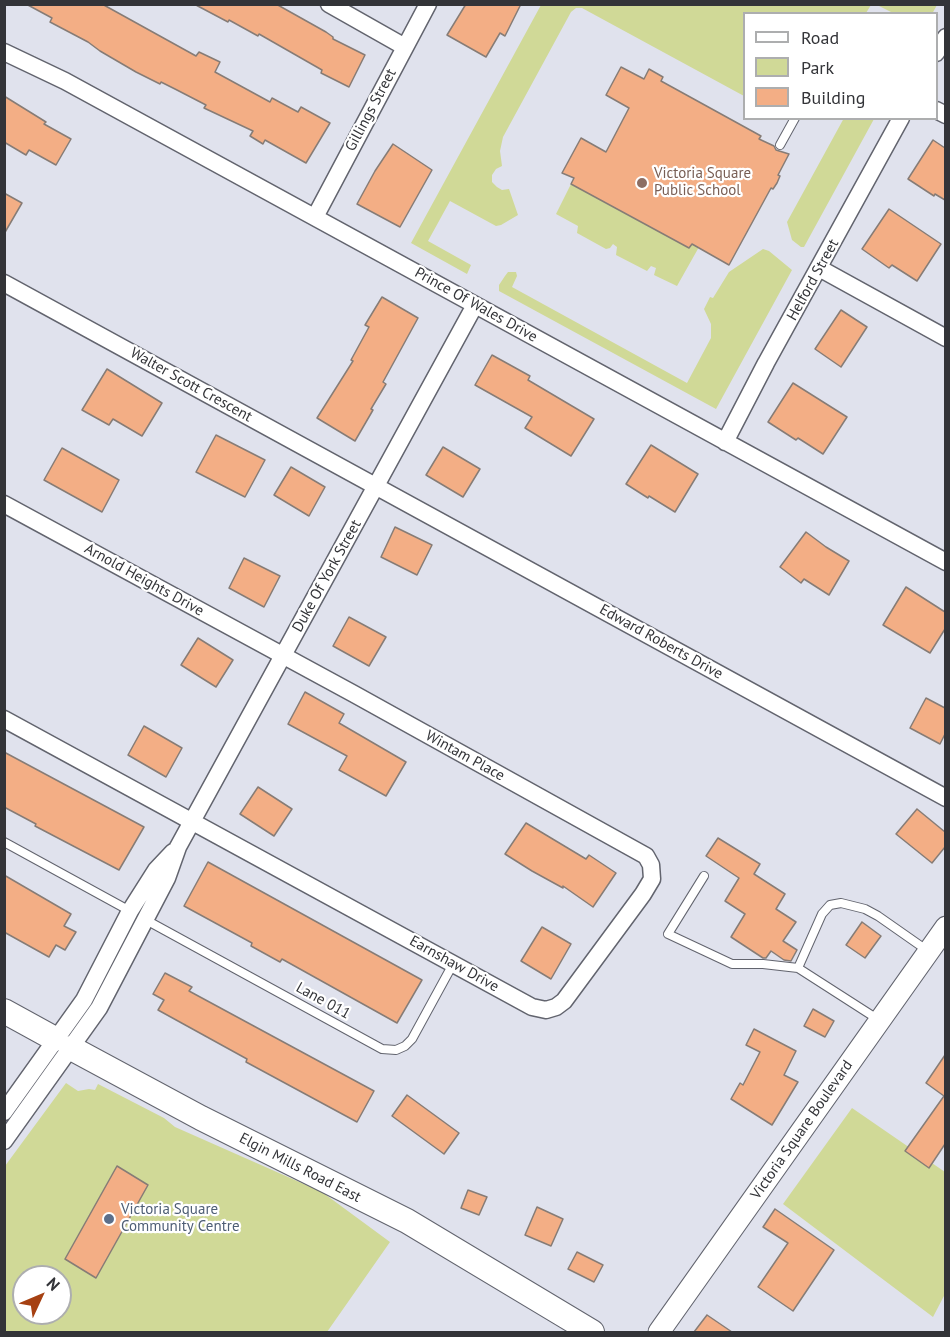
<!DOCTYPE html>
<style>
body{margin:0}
#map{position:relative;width:950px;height:1337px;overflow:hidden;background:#e0e2ed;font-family:"PT Sans",sans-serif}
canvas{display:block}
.frame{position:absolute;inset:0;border:6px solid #333438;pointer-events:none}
.legend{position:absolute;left:743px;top:12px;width:195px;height:108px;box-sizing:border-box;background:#fff;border:2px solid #adaeaf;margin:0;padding:8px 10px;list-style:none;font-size:18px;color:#333438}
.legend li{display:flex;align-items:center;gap:12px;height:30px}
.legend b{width:30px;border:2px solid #adaeaf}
.north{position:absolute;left:12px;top:1265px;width:60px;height:60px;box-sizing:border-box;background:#fff;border:2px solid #adaeaf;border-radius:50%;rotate:46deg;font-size:16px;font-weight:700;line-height:24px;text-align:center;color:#333438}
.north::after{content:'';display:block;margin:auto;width:21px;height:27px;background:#a64112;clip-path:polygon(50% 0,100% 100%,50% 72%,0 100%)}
</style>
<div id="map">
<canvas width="950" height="1337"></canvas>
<div class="frame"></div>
<ul class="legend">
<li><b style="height:8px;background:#fff"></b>Road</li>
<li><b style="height:16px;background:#d0d997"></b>Park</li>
<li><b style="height:16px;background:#f3ae85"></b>Building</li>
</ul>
<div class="north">N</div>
</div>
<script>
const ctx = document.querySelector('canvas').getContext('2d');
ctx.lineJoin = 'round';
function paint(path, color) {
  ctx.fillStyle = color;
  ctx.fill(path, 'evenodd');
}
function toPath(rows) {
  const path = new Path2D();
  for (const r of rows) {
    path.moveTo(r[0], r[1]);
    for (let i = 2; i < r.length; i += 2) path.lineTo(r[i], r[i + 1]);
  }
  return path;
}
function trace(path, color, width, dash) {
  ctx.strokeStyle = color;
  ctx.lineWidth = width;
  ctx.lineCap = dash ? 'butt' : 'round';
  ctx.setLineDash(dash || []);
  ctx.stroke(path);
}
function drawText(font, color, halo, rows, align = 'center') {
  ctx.font = font + ' "PT Sans",sans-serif';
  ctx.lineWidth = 4.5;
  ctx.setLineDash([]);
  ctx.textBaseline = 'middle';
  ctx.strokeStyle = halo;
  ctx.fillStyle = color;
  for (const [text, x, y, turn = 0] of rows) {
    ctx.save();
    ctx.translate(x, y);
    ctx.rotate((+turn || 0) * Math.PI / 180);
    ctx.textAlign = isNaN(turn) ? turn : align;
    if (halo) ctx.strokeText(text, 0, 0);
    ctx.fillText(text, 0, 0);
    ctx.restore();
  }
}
paint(toPath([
 [541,5,541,4,871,5,866,13,744,14,744,96,582,8,576,8,571,12,503,137,500,151,502,166,496,169,492,175,492,182,497,187,502,190,509,189,518,215,501,225,496,226,450,201,428,241,471,265,467,274,411,243],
 [877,5,937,5,932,14,893,13],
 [844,118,874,119,804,247,801,247,792,240,787,222],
 [571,184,689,248,692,244,699,247,677,286,656,276,654,275,656,268,651,266,647,271,616,255,617,247,613,244,610,248,606,249,577,233,578,226,556,214],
 [763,249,769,251,792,270,716,409,499,291,499,285,505,276,508,272,516,272,517,276,512,287,687,383,711,338,711,324,704,309,710,297,713,298,729,272],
 [66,1083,78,1091,89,1089,95,1090,98,1084,164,1118,175,1127,322,1192,390,1242,327,1332,5,1332,5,1166],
 [24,1277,60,1277,60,1313,24,1313],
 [852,1108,945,1172,945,1294,933,1317,783,1204]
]), '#d0d997');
const building = toPath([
 [26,4,102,4,196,56,199,52,220,62,215,72,270,102,272,98,298,112,301,107,330,123,306,163,265,140,263,144,250,136,253,131,204,108,206,105,175,89,161,82,160,84,136,72,100,51,88,42,50,22,52,18,26,4],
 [194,4,276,4,326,32,333,37,333,39,365,55,349,87,321,73,322,70,259,34,258,36,229,20,228,22,194,4],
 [466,4,521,4,505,36,500,33,486,57,447,35,466,4],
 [621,67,644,79,649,69,663,77,661,81,761,136,759,139,774,146,776,150,789,154,778,175,780,176,777,183,773,189,771,188,729,265,692,244,689,248,571,184,574,178,562,173,581,138,606,152,629,108,606,95,621,67],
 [4,96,46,122,44,124,71,139,56,165,29,150,26,155,4,142,4,96],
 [933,140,945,148,945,200,935,194,934,196,908,179,933,140],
 [393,144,432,170,400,227,357,204,375,171,393,144],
 [4,193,22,203,4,234,4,193],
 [889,209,941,244,917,281,892,265,889,268,862,249,889,209],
 [382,297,418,318,383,382,386,384,371,409,373,410,355,441,317,418,353,361,351,360,369,327,365,325,382,297],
 [841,310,867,327,841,367,815,349,841,310],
 [492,355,530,376,528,380,594,419,571,456,525,428,532,417,475,385,492,355],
 [107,369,162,403,142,436,113,419,109,425,82,410,107,369],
 [793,383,847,417,823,454,798,438,796,440,768,422,793,383],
 [216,435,265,460,245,497,196,472,216,435],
 [651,445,698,474,675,512,649,496,648,498,626,484,651,445],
 [443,447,480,469,463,497,426,475,443,447],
 [62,448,119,480,102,512,44,480,62,448],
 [291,467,325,487,309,516,274,495,291,467],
 [395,527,432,545,417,575,381,557,395,527],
 [806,532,826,547,849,561,829,595,804,579,801,583,780,567,806,532],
 [244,558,280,576,264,607,229,588,244,558],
 [906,587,945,612,945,629,930,653,883,625,906,587],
 [349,617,386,637,369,666,333,646,349,617],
 [198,638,233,660,216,687,181,665,198,638],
 [305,692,344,714,339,723,406,762,386,796,339,770,347,756,288,724,305,692],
 [926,698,945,708,945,734,940,744,910,728,926,698],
 [144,726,182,748,166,777,128,755,144,726],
 [4,752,144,827,119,870,35,826,36,824,4,807,4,752],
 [258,787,292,809,274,836,240,814,258,787],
 [917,809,945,832,945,847,932,863,896,834,917,809],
 [526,823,586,859,589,855,616,873,593,907,563,886,563,888,532,871,505,854,526,823],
 [718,838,760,864,754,874,785,894,776,909,796,922,783,941,797,950,791,961,784,960,771,951,766,958,763,958,731,937,745,914,725,901,739,878,706,856,718,838],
 [208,862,422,980,397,1023,282,959,280,962,251,946,252,943,184,906,208,862],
 [4,875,71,914,64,926,76,932,65,950,56,945,49,957,4,932,4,875],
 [862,922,881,936,865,958,846,945,862,922],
 [542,927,571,944,551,979,521,961,542,927],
 [165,973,192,987,189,991,374,1091,357,1122,246,1062,247,1059,158,1010,164,1000,153,994,165,973],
 [813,1009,834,1021,825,1037,804,1026,813,1009],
 [754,1029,796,1051,784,1075,798,1082,772,1125,731,1099,740,1083,743,1085,760,1052,746,1045,754,1029],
 [945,1055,945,1144,929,1168,905,1151,944,1096,926,1083,945,1055],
 [407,1095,459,1133,444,1154,392,1116,407,1095],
 [117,1166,148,1185,96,1278,65,1259,117,1166],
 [468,1190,487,1197,479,1215,461,1208,468,1190],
 [537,1207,563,1219,551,1246,525,1235,537,1207],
 [775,1209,834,1250,793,1311,758,1287,788,1243,763,1227,775,1209],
 [577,1252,603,1265,594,1282,568,1269,577,1252],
 [707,1315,732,1332,694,1332,707,1315]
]);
paint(building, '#f3ae85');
trace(building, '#867c76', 1.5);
const service = toPath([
 [780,145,795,118],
 [4,842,130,911],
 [704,876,668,934,732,964,763,964,798,968,879,1020],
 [146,920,382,1049,396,1050,405,1046,412,1039,453,964],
 [798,968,822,914,830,905,841,903,865,909,878,916,928,951]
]);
const minor = toPath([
 [329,4,405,47],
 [4,52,65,81,946,562],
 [936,53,946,37],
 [936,110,946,115],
 [315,217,428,4],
 [819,268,946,338],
 [4,283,946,798],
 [725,442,766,363,901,118],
 [4,504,354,694,646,856,651,865,652,879,643,894,564,1001,556,1007,546,1010,532,1007,4,719],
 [4,1112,84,1000,130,911,156,870,173,852],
 [4,1141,99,1008,167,878,178,847,475,305]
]);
const tertiary = toPath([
 [659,1332,946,927]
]);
const secondary = toPath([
 [4,1011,55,1039],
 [71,1048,201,1118,407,1221,592,1332]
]);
trace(service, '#62646e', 10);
trace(minor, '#62646e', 19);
trace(tertiary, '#62646e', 23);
trace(secondary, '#62646e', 26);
trace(service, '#fff', 8);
trace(minor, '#fff', 16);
trace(tertiary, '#fff', 21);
trace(secondary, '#fff', 24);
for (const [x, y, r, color] of [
 [642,183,6,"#8d6e63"],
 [109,1219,6,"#5c6f8a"]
]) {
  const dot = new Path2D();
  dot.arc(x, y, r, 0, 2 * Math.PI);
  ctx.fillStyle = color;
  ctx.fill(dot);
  trace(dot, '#fff', 2);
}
drawText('15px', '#333438', '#fff', [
 ["Gillings Street",371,110,-62],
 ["Helford Street",813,280,-61],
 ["Prince Of Wales Drive",476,305,29],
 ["Walter Scott Crescent",191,385,29],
 ["Duke Of York Street",327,576,-61],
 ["Arnold Heights Drive",144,580,29],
 ["Edward Roberts Drive",661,642,29],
 ["Wintam Place",465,756,29],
 ["Earnshaw Drive",454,964,29],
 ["Lane 011",323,1001,29],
 ["Victoria Square Boulevard",802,1130,-55],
 ["Elgin Mills Road East",300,1168,27]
]);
drawText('15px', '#785e54', '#fff', [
 ["Victoria Square",654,174],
 ["Public School",654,191]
], 'left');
drawText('15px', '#4e5e75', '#fff', [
 ["Victoria Square",121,1210],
 ["Community Centre",121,1227]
], 'left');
</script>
